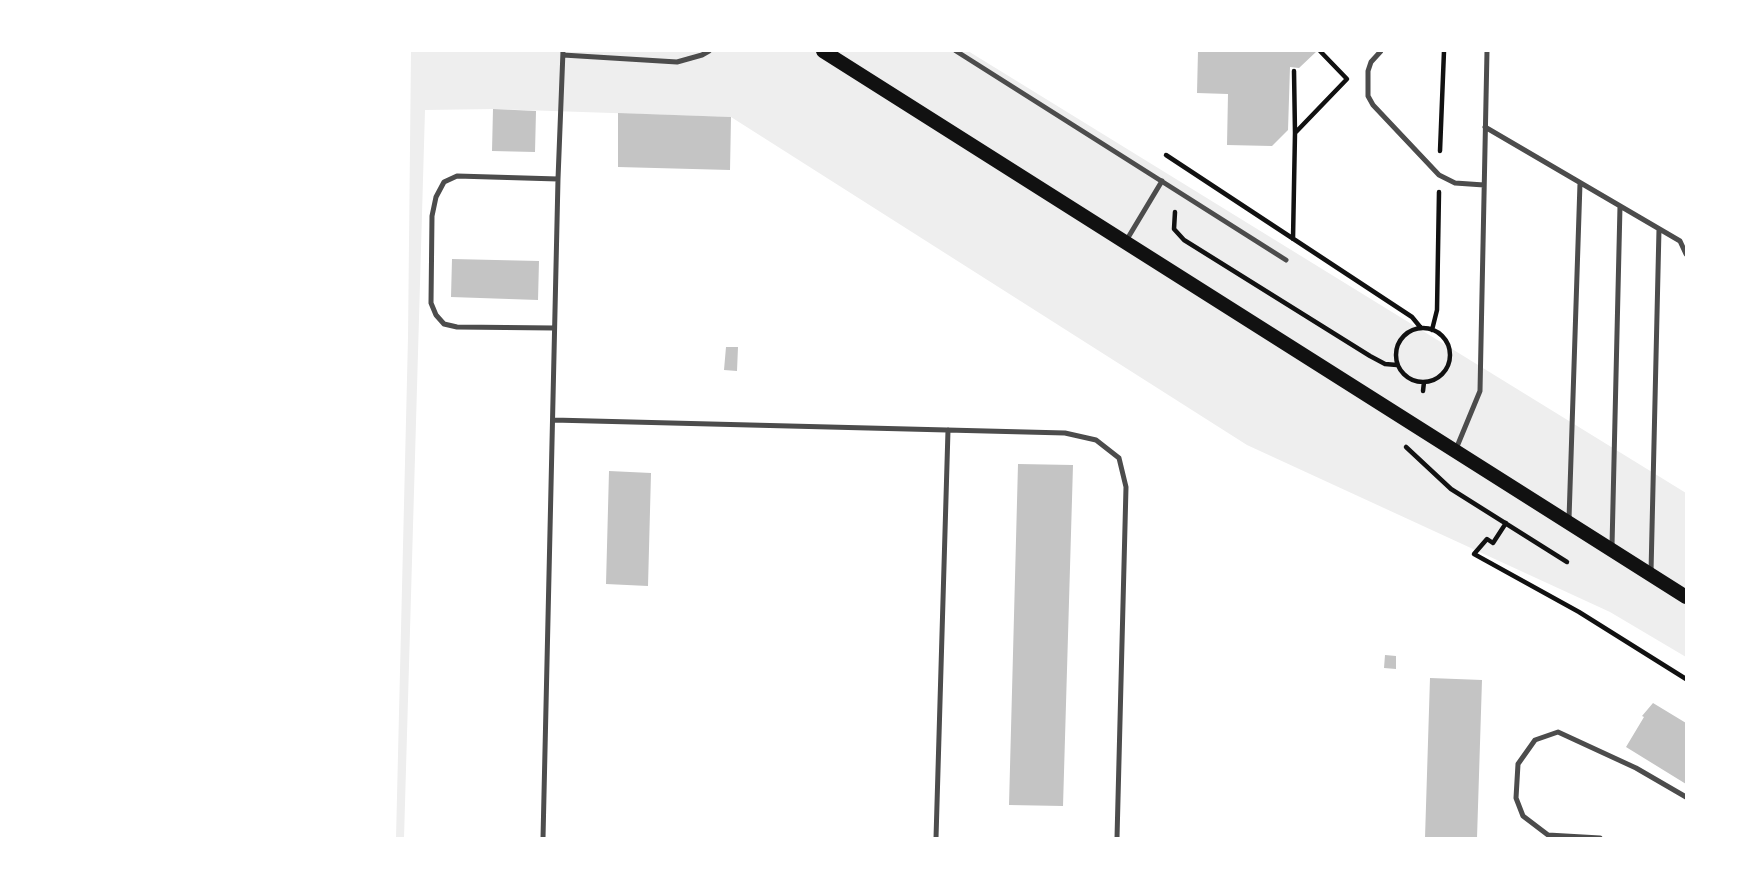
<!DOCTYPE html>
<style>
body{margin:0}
#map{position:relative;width:1737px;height:889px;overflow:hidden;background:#fff;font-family:"Space Grotesk",sans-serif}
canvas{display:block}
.frame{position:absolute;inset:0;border:52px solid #fff;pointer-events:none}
</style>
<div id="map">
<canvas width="1737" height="889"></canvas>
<div class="frame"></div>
</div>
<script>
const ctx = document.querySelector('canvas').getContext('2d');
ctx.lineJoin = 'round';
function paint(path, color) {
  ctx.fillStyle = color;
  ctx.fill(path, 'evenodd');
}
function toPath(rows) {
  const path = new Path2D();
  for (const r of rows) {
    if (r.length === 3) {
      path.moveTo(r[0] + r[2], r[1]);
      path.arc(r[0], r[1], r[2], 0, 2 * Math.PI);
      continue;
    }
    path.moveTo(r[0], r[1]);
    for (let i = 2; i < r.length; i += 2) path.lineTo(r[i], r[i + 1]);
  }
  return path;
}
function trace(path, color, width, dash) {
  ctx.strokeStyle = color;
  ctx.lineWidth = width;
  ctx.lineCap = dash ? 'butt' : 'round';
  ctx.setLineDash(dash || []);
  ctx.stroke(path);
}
paint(toPath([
 [411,51,968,51,1686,493,1686,657,1610,612,1247,445,731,117,493,109,425,110,404,838,396,838,408,337]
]), '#eee');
paint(toPath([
 [1198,51,1317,51,1299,68,1290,67,1288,130,1272,146,1227,145,1228,94,1197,93],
 [493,109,536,111,535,152,492,151],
 [618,113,731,117,730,170,618,167],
 [452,259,539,261,538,300,451,297],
 [726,347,738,347,737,371,724,370],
 [1018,464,1073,465,1063,806,1009,805],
 [609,471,651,473,648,586,606,584],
 [1385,655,1396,656,1396,669,1384,668],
 [1430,678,1482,680,1477,838,1425,838],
 [1653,703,1686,723,1686,784,1626,747,1644,717,1642,716]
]), '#c4c4c4');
trace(toPath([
 [1294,71,1295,133,1347,79,1320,51],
 [1440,151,1444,51],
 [1166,155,1412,317,1421,328],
 [1175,212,1174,229,1184,240,1370,356,1385,364,1397,365],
 [1293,239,1295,133],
 [1423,355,27],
 [1432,330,1437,310,1439,192],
 [1423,391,1424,382],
 [1406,447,1451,489,1567,562],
 [1506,523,1493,543,1487,539,1474,554,1579,612,1686,679]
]), '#111', 4.5);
trace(toPath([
 [956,51,1286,260],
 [1381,51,1371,62,1368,71,1368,96,1373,105,1439,175,1455,183,1484,185],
 [563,55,677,62,702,55,709,51],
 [1485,127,1680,241,1686,254],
 [1126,241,1162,181],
 [554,328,457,327,444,324,436,315,431,303,432,216,436,197,444,182,457,176,558,179],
 [553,420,1065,433,1096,440,1119,458,1126,487,1117,838],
 [1456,449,1480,391,1487,51],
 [1569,519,1580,183],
 [1612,546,1620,206],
 [1651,572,1659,229],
 [543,838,558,179,563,51],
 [936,838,948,430],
 [1600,838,1548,835,1523,816,1516,798,1518,764,1535,740,1558,732,1636,768,1686,797]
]), '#4c4c4c', 5);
trace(toPath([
 [823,51,1686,597]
]), '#111', 14);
</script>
